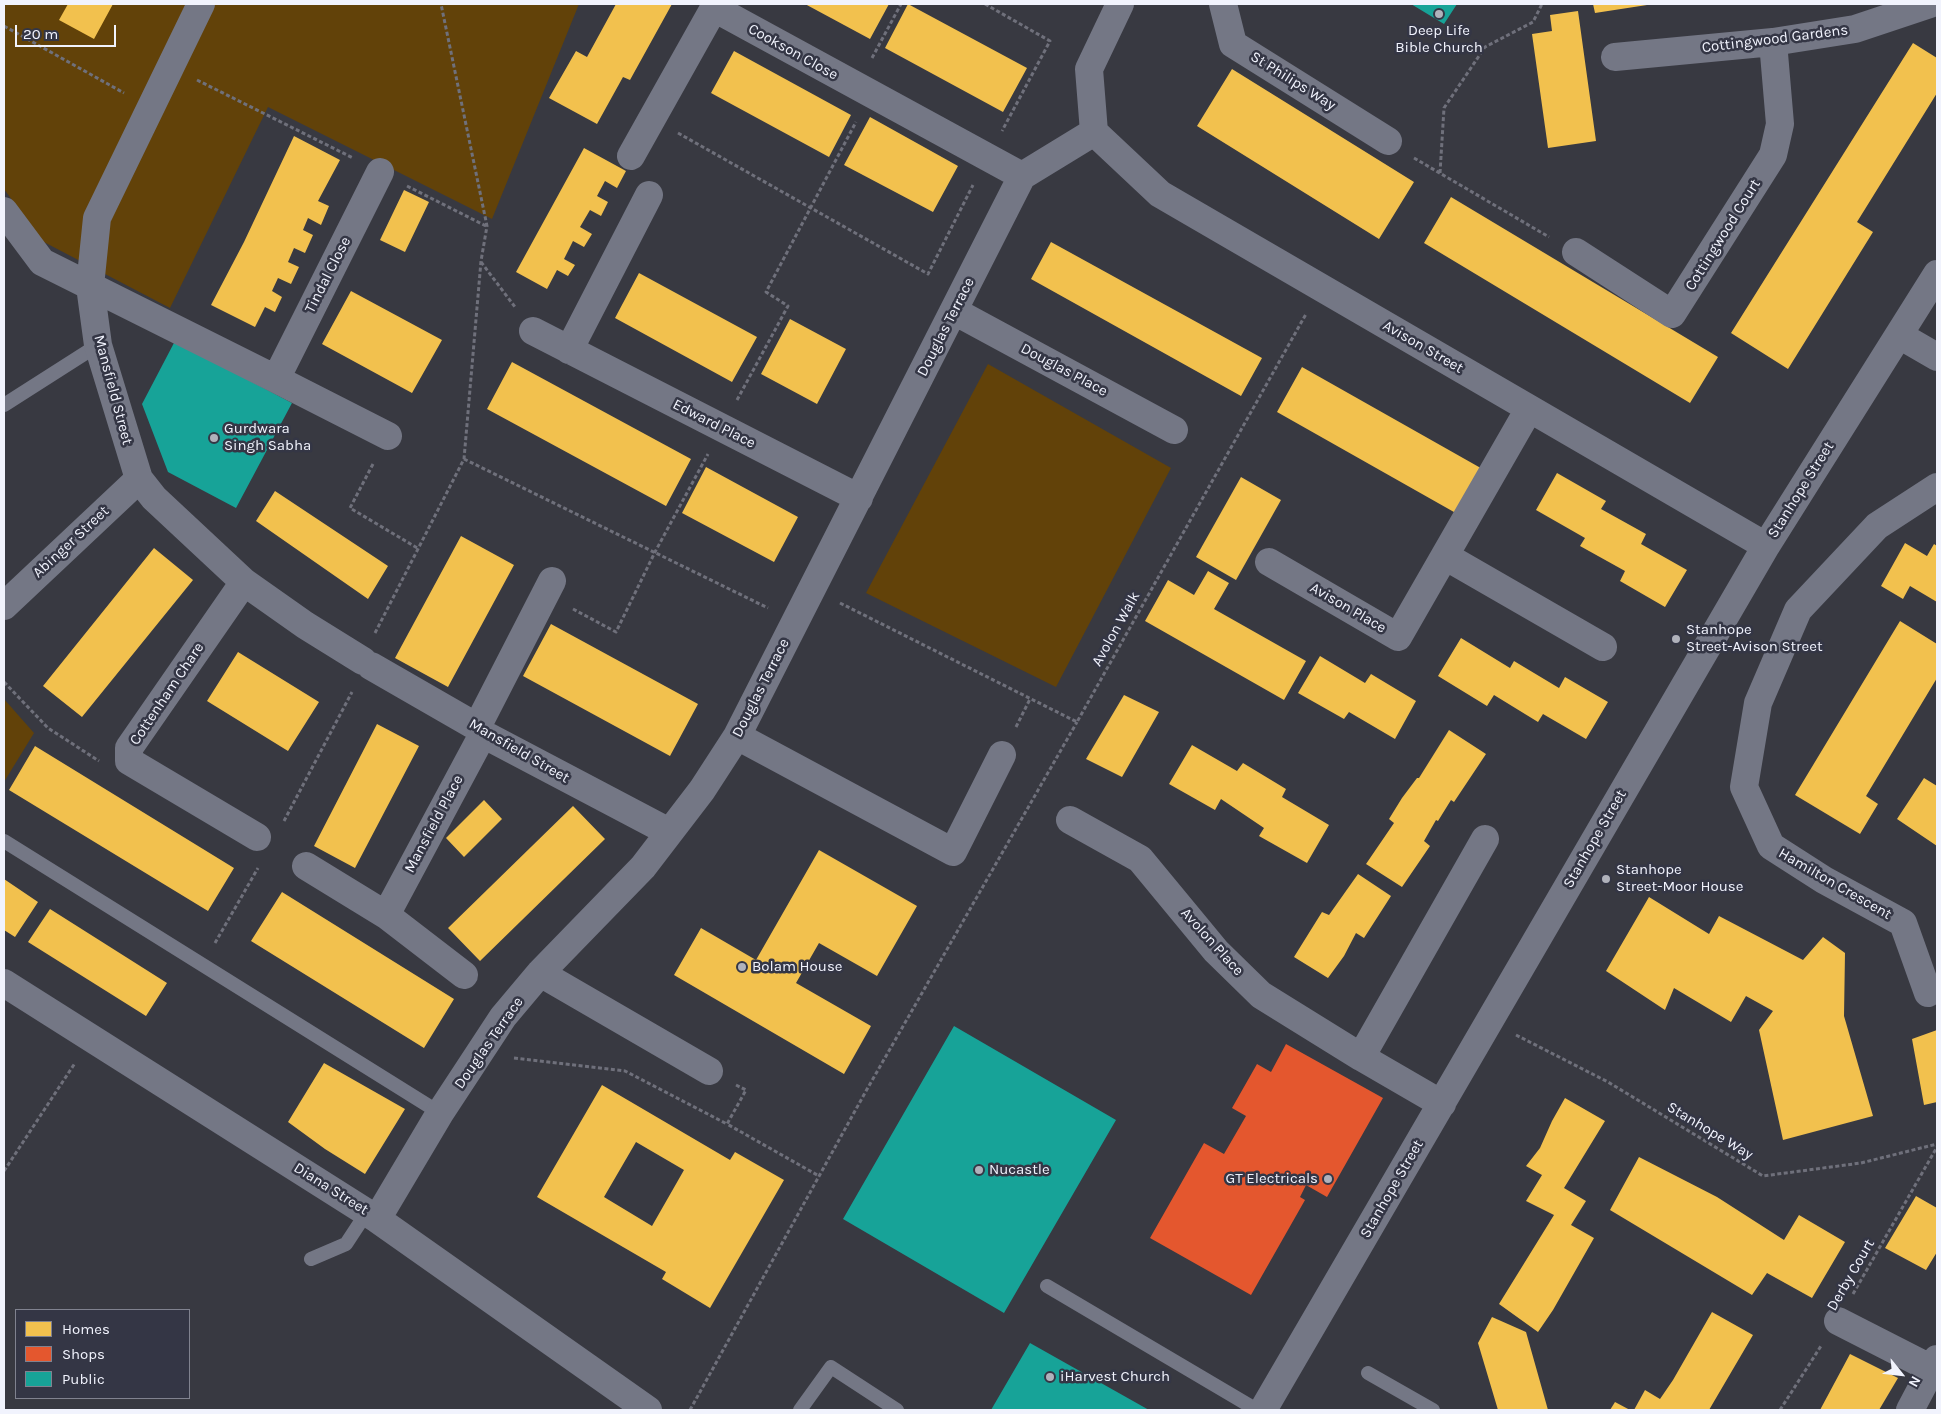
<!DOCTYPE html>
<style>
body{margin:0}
#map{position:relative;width:1941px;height:1414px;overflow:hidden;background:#383941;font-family:Karla,sans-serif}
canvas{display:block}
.frame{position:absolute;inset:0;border:5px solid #f1f3fd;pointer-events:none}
.legend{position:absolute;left:15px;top:1309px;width:175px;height:90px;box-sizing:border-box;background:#343645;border:1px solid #80828f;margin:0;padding:6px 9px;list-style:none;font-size:15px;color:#f1f3fd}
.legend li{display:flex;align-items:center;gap:10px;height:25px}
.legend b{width:25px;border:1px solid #80828f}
.north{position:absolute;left:1876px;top:1349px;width:50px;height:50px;-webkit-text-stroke:4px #343645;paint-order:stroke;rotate:119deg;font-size:14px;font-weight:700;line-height:20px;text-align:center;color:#f1f3fd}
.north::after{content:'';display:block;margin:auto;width:18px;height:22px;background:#f1f3fd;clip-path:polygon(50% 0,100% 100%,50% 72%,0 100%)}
.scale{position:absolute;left:15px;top:25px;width:101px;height:22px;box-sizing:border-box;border:2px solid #f1f3fd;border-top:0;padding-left:6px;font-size:15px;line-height:18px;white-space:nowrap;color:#f1f3fd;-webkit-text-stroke:4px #343645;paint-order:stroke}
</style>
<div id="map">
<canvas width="1941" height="1414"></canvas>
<div class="frame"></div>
<ul class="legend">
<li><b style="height:14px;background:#f2c14e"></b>Homes</li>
<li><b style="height:14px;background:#e4572e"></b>Shops</li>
<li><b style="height:14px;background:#17a398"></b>Public</li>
</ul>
<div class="north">N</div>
<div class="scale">20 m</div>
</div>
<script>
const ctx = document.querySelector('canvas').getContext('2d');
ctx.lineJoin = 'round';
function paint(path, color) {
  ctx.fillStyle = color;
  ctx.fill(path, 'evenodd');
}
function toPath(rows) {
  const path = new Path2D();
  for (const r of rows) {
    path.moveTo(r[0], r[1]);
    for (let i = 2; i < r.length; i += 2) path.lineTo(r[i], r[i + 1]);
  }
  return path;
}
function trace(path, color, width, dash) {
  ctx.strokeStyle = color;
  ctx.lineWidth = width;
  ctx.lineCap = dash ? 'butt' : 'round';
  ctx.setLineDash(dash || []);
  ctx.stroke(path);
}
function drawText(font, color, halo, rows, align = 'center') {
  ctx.font = font + ' Karla,sans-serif';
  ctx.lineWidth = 5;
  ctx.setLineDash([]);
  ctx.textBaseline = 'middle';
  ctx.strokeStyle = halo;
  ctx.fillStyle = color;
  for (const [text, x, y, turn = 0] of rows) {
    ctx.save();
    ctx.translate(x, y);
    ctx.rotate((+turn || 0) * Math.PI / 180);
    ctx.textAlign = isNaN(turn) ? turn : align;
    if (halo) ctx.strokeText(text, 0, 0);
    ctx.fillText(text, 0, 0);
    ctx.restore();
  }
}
paint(toPath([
 [4,4,579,4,492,219,268,107,170,308,42,241,4,189],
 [988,364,1171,468,1056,687,866,593],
 [4,699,34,733,4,782]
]), '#624209');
paint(toPath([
 [68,4,113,4,94,39,59,20],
 [616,4,672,4,630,80,623,77,597,124,549,98,576,51,587,57],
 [805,4,889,4,870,39],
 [908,4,1027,68,1003,112,885,48],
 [1593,4,1647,4,1647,5,1595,13],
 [1578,11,1596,141,1548,148,1532,34,1552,31,1550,15],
 [1913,43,1937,58,1937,93,1857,222,1873,232,1788,369,1731,333],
 [734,51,851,115,829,157,711,93],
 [1232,69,1414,182,1379,239,1197,126],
 [870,117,958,166,933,212,844,165],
 [294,136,340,160,318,201,329,206,321,225,308,218,303,230,313,235,305,253,294,248,288,262,299,267,291,284,278,278,272,291,282,297,275,312,265,307,255,327,211,305,244,242],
 [584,148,626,171,617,188,605,181,597,196,608,202,601,216,590,210,580,227,592,234,584,247,573,241,564,259,575,265,568,276,557,270,547,289,516,272],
 [404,190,429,202,405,252,380,240],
 [1451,197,1718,357,1690,403,1424,243],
 [1051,242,1262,358,1241,396,1031,279],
 [639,273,757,337,732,382,615,318],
 [351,291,442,340,412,393,322,344],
 [790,319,846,349,817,404,761,374],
 [512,362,691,459,666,506,487,409],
 [1302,367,1486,471,1461,516,1277,412],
 [706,467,798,517,774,562,682,513],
 [1557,473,1606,501,1601,509,1646,534,1641,544,1687,570,1665,607,1620,581,1625,571,1580,546,1585,538,1536,510],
 [1241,477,1281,500,1236,580,1196,557],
 [275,491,388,566,368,599,256,521],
 [461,536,514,565,448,687,395,658],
 [1905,543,1927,556,1934,544,1937,546,1937,602,1910,586,1903,599,1881,586],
 [154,548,193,580,82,717,43,686],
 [1208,571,1229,583,1214,609,1306,661,1284,700,1145,621,1168,580,1194,595],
 [1900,621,1937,644,1937,678,1866,796,1878,804,1860,834,1795,795],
 [551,624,698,704,670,756,523,676],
 [1461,638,1510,668,1514,661,1559,688,1565,677,1608,702,1586,739,1543,714,1538,722,1494,695,1487,706,1438,676],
 [238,652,319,702,288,751,207,701],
 [1320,656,1365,683,1371,674,1416,701,1395,739,1349,712,1344,719,1298,693],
 [1124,695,1159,712,1122,777,1086,759],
 [377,724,419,746,355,868,314,846],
 [1449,730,1486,754,1454,802,1451,800,1438,821,1436,820,1424,841,1430,846,1402,887,1366,864,1394,823,1389,819,1402,798,1417,778,1419,778],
 [1192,745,1237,771,1243,763,1286,789,1282,797,1329,825,1307,863,1259,836,1264,828,1221,799,1215,810,1169,784],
 [35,746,234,868,208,911,9,790],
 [1924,778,1937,786,1937,846,1897,819],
 [484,800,502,819,464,857,446,838],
 [573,806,605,839,480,961,448,928],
 [819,850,917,906,877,976,819,943,796,983,871,1026,844,1074,674,975,701,928,756,960],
 [1358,874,1391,896,1364,938,1356,933,1344,956,1328,978,1294,957,1322,912,1329,915],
 [4,879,38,902,15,937,4,930],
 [282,892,454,999,424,1048,251,941],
 [1649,897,1709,934,1719,916,1803,960,1823,937,1845,953,1844,1016,1873,1116,1783,1140,1759,1030,1773,1011,1746,996,1731,1022,1674,988,1665,1010,1606,971],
 [50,909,167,983,146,1016,28,942],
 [1937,1030,1937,1102,1924,1105,1912,1039],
 [324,1063,405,1109,365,1174,325,1149,288,1122],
 [602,1085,730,1160,735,1152,784,1180,710,1308,662,1279,666,1272,537,1197],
 [636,1142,684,1170,652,1226,604,1197],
 [1565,1098,1605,1121,1564,1188,1586,1201,1571,1225,1594,1238,1553,1310,1538,1332,1499,1304,1554,1215,1526,1201,1542,1175,1526,1166,1540,1148,1552,1121],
 [1639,1157,1717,1197,1784,1240,1799,1215,1845,1242,1812,1298,1767,1273,1752,1295,1610,1210],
 [1916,1196,1937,1208,1937,1252,1926,1270,1885,1248],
 [1712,1312,1753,1335,1709,1410,1634,1410,1645,1390,1660,1399,1673,1380],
 [1492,1317,1526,1332,1548,1410,1498,1410,1478,1343],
 [1850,1354,1898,1378,1879,1410,1820,1410],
 [1615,1402,1630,1410,1610,1410]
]), '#f2c14e');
paint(toPath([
 [1286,1044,1383,1098,1327,1197,1306,1185,1300,1197,1305,1200,1251,1295,1150,1238,1204,1143,1224,1154,1246,1116,1232,1108,1257,1064,1271,1072]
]), '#e4572e');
paint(toPath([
 [1411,4,1457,4,1444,24],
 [175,341,292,403,236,508,168,472,142,404],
 [954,1026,1116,1120,1004,1313,843,1219],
 [1030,1343,1149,1410,991,1410]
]), '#17a398');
trace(toPath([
 [985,4,1050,41,1002,131],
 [4,26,124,93],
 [872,58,901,4],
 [197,80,353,158],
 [678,133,928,274,973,185],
 [1414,158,1549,237],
 [1440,173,1444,108,1485,47,1533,22,1542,4],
 [407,186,486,226],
 [481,262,515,307],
 [737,400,788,306,766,292,856,122],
 [464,459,768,608],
 [373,464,350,508,419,549],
 [840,603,1077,722,1306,314],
 [573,609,616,632,655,552,708,454],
 [375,633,464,459,481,261,487,226,441,4],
 [4,682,48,728,99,761],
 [1016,727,1030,699],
 [284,821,352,692],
 [215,943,258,868],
 [1516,1035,1608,1082,1763,1176,1861,1163,1937,1144],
 [514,1058,625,1071,727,1124],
 [736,1085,746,1090,727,1124,819,1176],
 [4,1171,75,1063],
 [1853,1294,1937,1147],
 [690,1410,866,1091,1077,722],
 [1780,1410,1821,1346]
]), '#6f707b', 3, [4, 2.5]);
trace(toPath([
 [4,405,98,345],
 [4,841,440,1113],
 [311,1259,346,1244,367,1212],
 [1047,1286,1257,1410],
 [1368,1373,1433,1410],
 [800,1410,831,1367,897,1410]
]), '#747785', 14);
trace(toPath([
 [201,4,97,218,90,286,98,345,139,479,154,498,244,582,305,625,363,661],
 [1223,4,1233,44,1388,141],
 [1615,57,1773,42,1855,29,1930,4],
 [1094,132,1160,194,1766,546],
 [1094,132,1089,69,1120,4],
 [631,156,714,8,1022,176],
 [4,211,42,262,276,379,380,172],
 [1576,252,1672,314,1773,155,1780,124,1773,42],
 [954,311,1174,430],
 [533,331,859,498],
 [1899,335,1937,357],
 [569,350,649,195],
 [276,379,388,436],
 [1445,556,1603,647],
 [1269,562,1398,637,1529,409],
 [244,582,129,748,129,761,257,837],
 [4,606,139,479],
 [371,666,477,727,483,734,669,832],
 [477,727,552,581],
 [737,736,953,852,1002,755],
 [1070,820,1140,859,1216,951,1261,995,1361,1057,1442,1104],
 [306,866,386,915,464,975],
 [386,915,483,734],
 [540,973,709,1071],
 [4,983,377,1219,648,1410],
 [1928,993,1903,923,1824,880,1771,846,1744,787,1758,703,1798,610,1877,526,1937,487],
 [1361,1057,1485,839],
 [377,1219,440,1113,503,1017,540,973,643,867,702,790,737,736,1022,176,1094,132],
 [1838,1321,1932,1369],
 [1263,1410,1766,546,1937,274],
 [1910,1410,1937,1359]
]), '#747785', 28);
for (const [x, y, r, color] of [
 [1439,14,5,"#b0b2bb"],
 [214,438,5,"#b0b2bb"],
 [1676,639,5,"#b0b2bb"],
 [1606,879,5,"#b0b2bb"],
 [742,967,5,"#b0b2bb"],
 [979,1170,5,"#b0b2bb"],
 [1328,1179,5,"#b0b2bb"],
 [1050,1377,5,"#b0b2bb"]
]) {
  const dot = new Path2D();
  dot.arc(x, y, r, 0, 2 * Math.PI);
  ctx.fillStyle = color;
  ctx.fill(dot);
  trace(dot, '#343645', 2);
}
drawText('15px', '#f1f3fd', '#343645', [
 ["Deep Life",1439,31,"center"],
 ["Bible Church",1439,48,"center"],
 ["Gurdwara",224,429],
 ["Singh Sabha",224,446],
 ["Stanhope",1686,630],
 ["Street-Avison Street",1686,647],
 ["Stanhope",1616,870],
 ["Street-Moor House",1616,887],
 ["Bolam House",752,967],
 ["Nucastle",989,1170],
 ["GT Electricals",1318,1179,"right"],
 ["iHarvest Church",1060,1377]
], 'left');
drawText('15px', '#f1f3fd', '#343645', [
 ["Cottingwood Gardens",1775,39,-7],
 ["Cookson Close",793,52,29],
 ["St Philips Way",1293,81,32],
 ["Cottingwood Court",1723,235,-58],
 ["Tindal Close",328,275,-63],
 ["Douglas Terrace",946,327,-63],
 ["Avison Street",1423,347,30],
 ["Douglas Place",1064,370,28],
 ["Mansfield Street",113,390,75],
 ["Edward Place",714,424,27],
 ["Stanhope Street",1801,490,-58],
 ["Abinger Street",71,542,-43],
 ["Avison Place",1348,608,30],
 ["Avolon Walk",1116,629,-61],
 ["Douglas Terrace",761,688,-63],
 ["Cottenham Chare",167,694,-56],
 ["Mansfield Street",519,751,30],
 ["Mansfield Place",434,824,-62],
 ["Stanhope Street",1595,839,-60],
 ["Hamilton Crescent",1835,884,30],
 ["Avolon Place",1212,942,48],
 ["Douglas Terrace",489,1043,-55],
 ["Stanhope Way",1710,1131,31],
 ["Diana Street",331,1189,32],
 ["Stanhope Street",1392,1189,-60],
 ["Derby Court",1851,1275,-60]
]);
</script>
